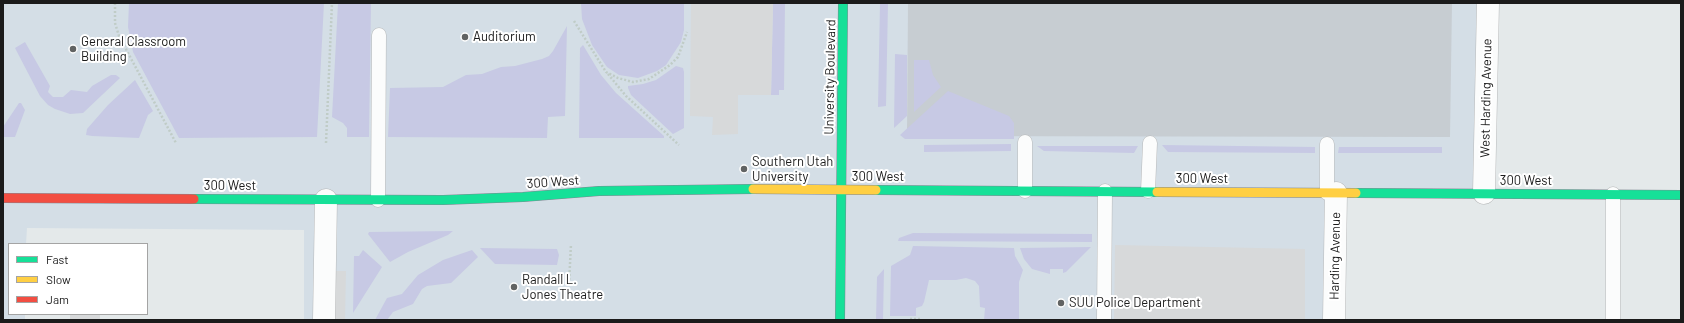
<!DOCTYPE html>
<style>
body{margin:0}
#map{position:relative;width:1684px;height:323px;overflow:hidden;background:#e4e9ea;font-family:Barlow,sans-serif}
canvas{display:block}
.frame{position:absolute;inset:0;border:4px solid #1b1b1b;pointer-events:none}
.legend{position:absolute;left:8px;top:243px;width:140px;height:72px;box-sizing:border-box;background:#fff;border:1px solid #a4a4a4;margin:0;padding:5px 7px;list-style:none;font-size:12px;color:#1b1b1b}
.legend li{display:flex;align-items:center;gap:8px;height:20px}
.legend b{width:20px;border:1px solid #a4a4a4}
</style>
<div id="map">
<canvas width="1684" height="323"></canvas>
<div class="frame"></div>
<ul class="legend">
<li><b style="height:5px;background:#16e098"></b>Fast</li>
<li><b style="height:5px;background:#ffcf43"></b>Slow</li>
<li><b style="height:5px;background:#f24e42"></b>Jam</li>
</ul>
</div>
<script>
const ctx = document.querySelector('canvas').getContext('2d');
ctx.lineJoin = 'round';
function paint(path, color) {
  ctx.fillStyle = color;
  ctx.fill(path, 'evenodd');
}
function toPath(rows) {
  const path = new Path2D();
  for (const r of rows) {
    path.moveTo(r[0], r[1]);
    for (let i = 2; i < r.length; i += 2) path.lineTo(r[i], r[i + 1]);
  }
  return path;
}
function trace(path, color, width, dash) {
  ctx.strokeStyle = color;
  ctx.lineWidth = width;
  ctx.lineCap = dash ? 'butt' : 'round';
  ctx.setLineDash(dash || []);
  ctx.stroke(path);
}
function drawText(font, color, halo, rows, align = 'center') {
  ctx.font = font + ' Barlow,sans-serif';
  ctx.lineWidth = 4;
  ctx.setLineDash([]);
  ctx.textBaseline = 'middle';
  ctx.strokeStyle = halo;
  ctx.fillStyle = color;
  for (const [text, x, y, turn = 0] of rows) {
    ctx.save();
    ctx.translate(x, y);
    ctx.rotate((+turn || 0) * Math.PI / 180);
    ctx.textAlign = isNaN(turn) ? turn : align;
    if (halo) ctx.strokeText(text, 0, 0);
    ctx.fillText(text, 0, 0);
    ctx.restore();
  }
}
paint(toPath([
 [3,3,1488,3,1484,193,1336,193,1334,320,304,320,304,230,27,228,26,244,9,244,9,314,25,314,25,320,3,320]
]), '#d4dee6');
paint(toPath([
 [908,3,1452,3,1450,137,907,136]
]), '#c7cdd2');
paint(toPath([
 [129,3,324,3,317,137,179,138,133,52,128,27],
 [338,3,371,3,369,137,347,137,347,128,343,123,332,117],
 [581,3,684,3,684,30,681,42,666,65,657,71,638,78,619,75,607,67,592,45,582,19],
 [773,3,785,3,784,90,779,90,779,95,771,95],
 [880,3,888,3,886,106,878,107],
 [567,26,565,116,548,117,547,138,388,137,390,88,443,87,466,75,482,74,501,67,515,66,542,59,549,56,553,51],
 [25,42,50,86,48,92,53,97,63,97,71,90,87,92,92,86,111,75,116,75,120,78,83,113,70,114,55,109,48,105,40,96,15,48],
 [583,45,601,75,616,93,664,136,664,138,579,138,580,48],
 [895,54,907,55,907,116,894,128],
 [914,60,929,60,933,75,941,87,914,112],
 [676,66,683,68,684,72,684,128,673,134,631,95,628,88,628,86,643,84,656,80],
 [135,80,153,111,148,115,139,138,92,136,86,135,87,129,108,105],
 [948,91,1009,116,1014,123,1014,139,905,139,900,135],
 [19,103,21,103,25,110,15,137,3,137,3,127],
 [1011,144,1011,151,924,152,924,145],
 [1162,145,1315,147,1315,153,1168,152],
 [1037,146,1138,146,1134,153,1044,151],
 [1339,147,1442,147,1442,153,1338,153],
 [453,231,448,235,408,252,390,262,368,234,369,232],
 [913,233,1092,234,1092,242,898,241,899,238],
 [913,246,1014,248,1015,256,1023,270,1019,282,1019,320,984,320,985,308,980,307,979,286,975,281,966,278,956,280,929,280,924,302,922,306,916,308,916,316,890,316,891,266,910,255],
 [1091,247,1066,272,1063,273,1063,269,1050,269,1050,274,1032,269,1024,259,1020,248],
 [480,248,557,249,559,255,557,265,495,264],
 [363,250,382,267,353,313,354,256,359,256],
 [472,250,478,257,451,283,427,286,422,289,413,304,393,312,387,320,375,320,387,298,402,294,418,275,443,260],
 [884,269,883,320,876,320,877,277]
]), '#c7c9e4');
paint(toPath([
 [691,3,773,3,771,95,738,95,738,134,712,135,713,117,690,116],
 [1115,245,1305,249,1305,320,1114,320],
 [331,271,346,271,345,320,331,320],
 [70,314,100,314,100,320,70,320]
]), '#d7d9da');
const lane = toPath([
 [1025,191,1025,142],
 [1148,191,1150,143],
 [1327,193,1327,144],
 [378,200,379,35],
 [1104,320,1105,191],
 [1613,320,1613,194]
]);
const street = toPath([
 [1484,193,1488,3],
 [324,320,326,200],
 [1334,320,1336,193]
]);
const fast = toPath([
 [876,190,1157,192],
 [1356,193,1681,195],
 [194,199,443,200,523,197,599,191,753,189],
 [840,320,843,3]
]);
const slow = toPath([
 [753,189,876,190],
 [1157,192,1356,193]
]);
const jam = toPath([
 [3,198,194,199]
]);
trace(lane, '#b7b9ba', 15);
trace(street, '#b7b9ba', 23);
trace(fast, '#7f8791', 10);
trace(slow, '#7f8791', 10);
trace(jam, '#7f8791', 10);
trace(toPath([
 [115,3,115,23,119,36,176,143],
 [574,21,606,72,618,78,633,82,649,79,670,65,678,57,687,32],
 [608,74,626,96,679,145],
 [326,143,332,3],
 [569,284,571,244],
 [910,319,920,319]
]), '#c0ccc7', 2.5, [2, 2]);
trace(lane, '#fbfcfc', 14);
trace(street, '#fbfcfc', 22);
trace(fast, '#16e098', 9);
trace(slow, '#ffcf43', 9);
trace(jam, '#f24e42', 9);
for (const [x, y, r, color] of [
 [465,37,4,"#616363"],
 [73,49,4,"#616363"],
 [744,169,4,"#616363"],
 [514,287,4,"#616363"],
 [1061,303,4,"#616363"]
]) {
  const dot = new Path2D();
  dot.arc(x, y, r, 0, 2 * Math.PI);
  ctx.fillStyle = color;
  ctx.fill(dot);
  trace(dot, '#fff', 1.5);
}
drawText('13px', '#1b1b1b', '#fff', [
 ["Auditorium",473,37],
 ["General Classroom",81,42],
 ["Building",81,57],
 ["Southern Utah",752,162],
 ["University",752,177],
 ["Randall L.",522,280],
 ["Jones Theatre",522,295],
 ["SUU Police Department",1069,303]
], 'left');
drawText('13px', '#1b1b1b', '#fff', [
 ["University Boulevard",830,77,-89],
 ["West Harding Avenue",1486,98,-89],
 ["300 West",878,177],
 ["300 West",1202,179],
 ["300 West",1526,181],
 ["300 West",553,182,-4],
 ["300 West",230,186],
 ["Harding Avenue",1335,256,-89]
]);
</script>
